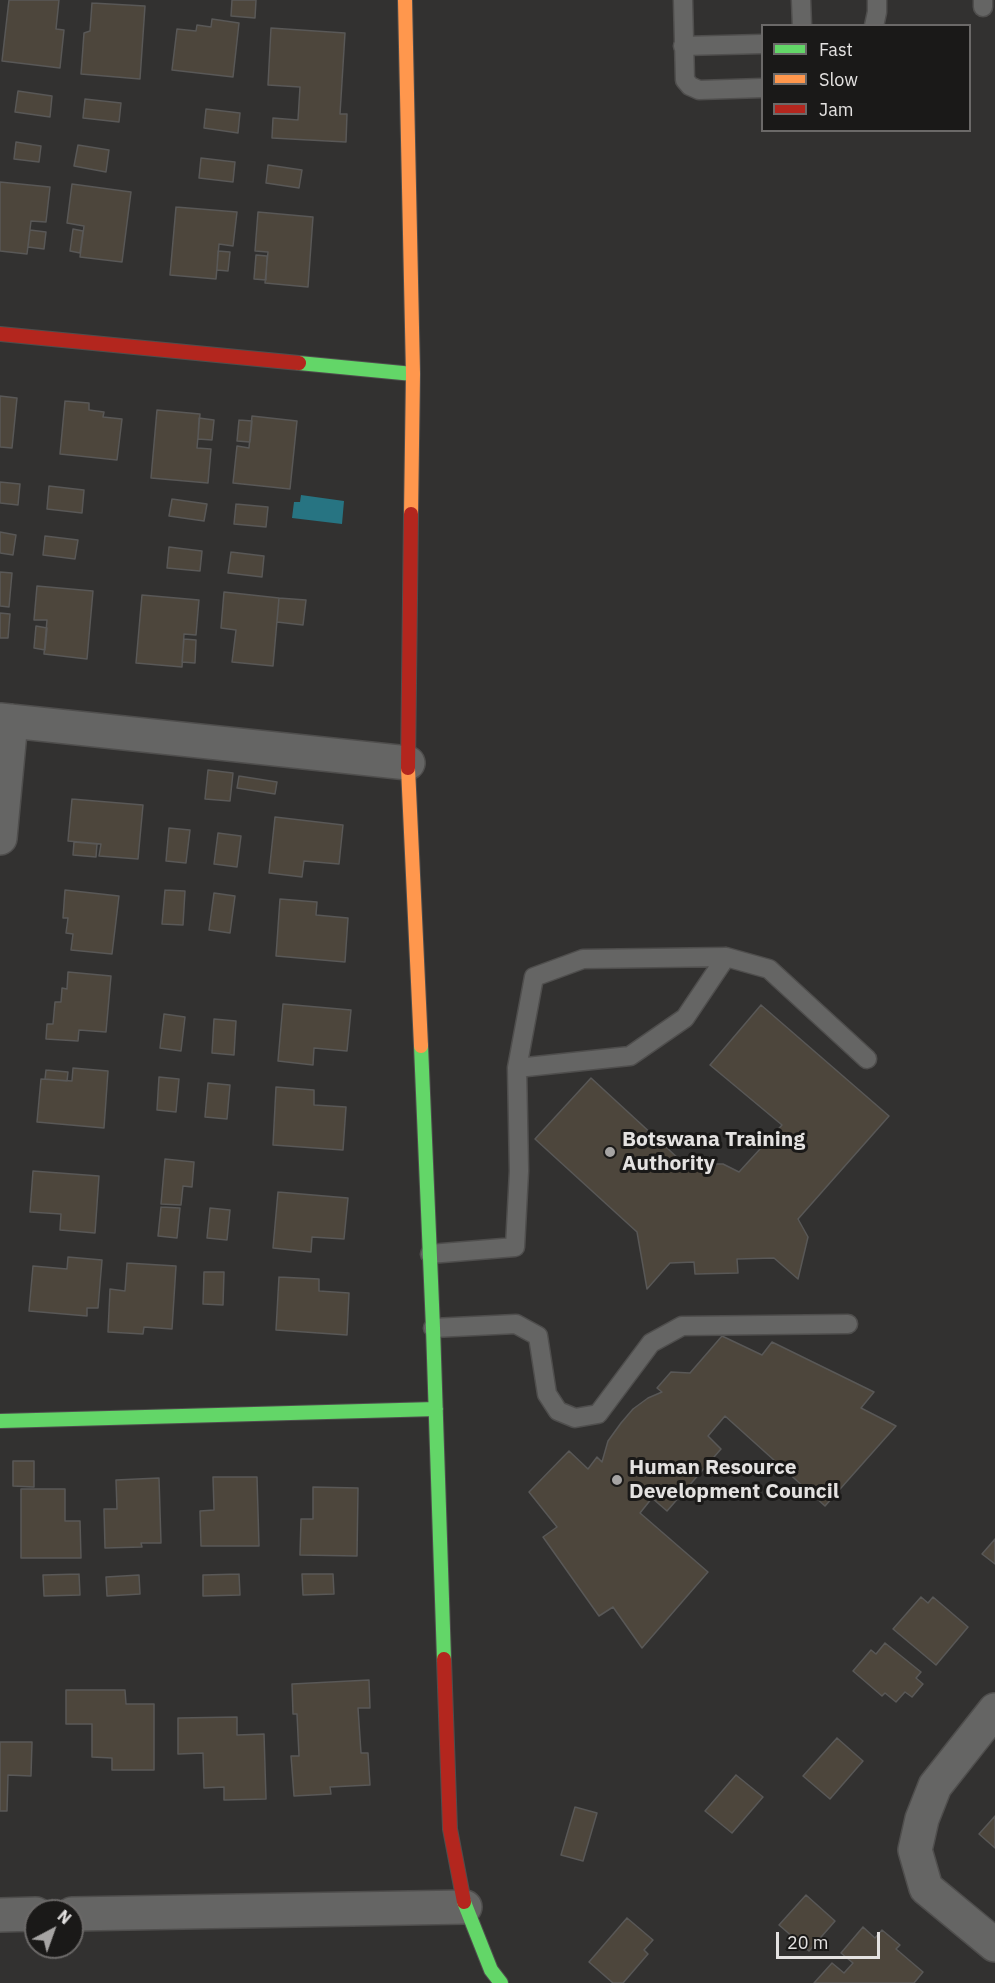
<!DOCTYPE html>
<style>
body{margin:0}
#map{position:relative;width:995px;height:1983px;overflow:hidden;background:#323130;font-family:"IBM Plex Sans",sans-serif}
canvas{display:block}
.legend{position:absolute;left:761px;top:24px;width:210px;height:108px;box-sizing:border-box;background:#1a1918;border:2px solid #6b6968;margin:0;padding:8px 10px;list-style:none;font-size:18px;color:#e4e2e1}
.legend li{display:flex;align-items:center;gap:12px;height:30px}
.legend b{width:30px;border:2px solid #6b6968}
.north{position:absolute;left:24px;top:1899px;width:60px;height:60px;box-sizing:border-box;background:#1a1918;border:2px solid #6b6968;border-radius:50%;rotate:41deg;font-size:16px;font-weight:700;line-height:24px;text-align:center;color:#e4e2e1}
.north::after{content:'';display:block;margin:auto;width:21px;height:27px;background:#a6a4a3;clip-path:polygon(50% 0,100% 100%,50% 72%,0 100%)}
.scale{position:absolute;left:776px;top:1932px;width:104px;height:27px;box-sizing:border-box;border:3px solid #e4e2e1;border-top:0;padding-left:8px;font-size:18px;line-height:21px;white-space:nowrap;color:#e4e2e1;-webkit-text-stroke:4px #1a1918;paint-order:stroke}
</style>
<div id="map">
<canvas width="995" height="1983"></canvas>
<ul class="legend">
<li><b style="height:8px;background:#63d668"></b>Fast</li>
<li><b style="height:8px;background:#ff974d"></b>Slow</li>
<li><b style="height:8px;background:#b3261e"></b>Jam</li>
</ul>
<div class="north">N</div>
<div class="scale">20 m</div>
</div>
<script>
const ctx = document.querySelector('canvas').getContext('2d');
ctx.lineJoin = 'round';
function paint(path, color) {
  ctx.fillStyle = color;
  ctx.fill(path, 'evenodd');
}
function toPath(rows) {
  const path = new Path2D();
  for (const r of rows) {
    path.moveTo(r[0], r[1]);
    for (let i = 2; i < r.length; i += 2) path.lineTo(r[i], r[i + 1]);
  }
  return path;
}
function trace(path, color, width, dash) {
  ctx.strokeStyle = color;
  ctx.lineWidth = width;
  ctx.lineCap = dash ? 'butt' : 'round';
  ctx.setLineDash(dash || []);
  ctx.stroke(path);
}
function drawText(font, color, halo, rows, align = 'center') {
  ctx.font = font + ' "IBM Plex Sans",sans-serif';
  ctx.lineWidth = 6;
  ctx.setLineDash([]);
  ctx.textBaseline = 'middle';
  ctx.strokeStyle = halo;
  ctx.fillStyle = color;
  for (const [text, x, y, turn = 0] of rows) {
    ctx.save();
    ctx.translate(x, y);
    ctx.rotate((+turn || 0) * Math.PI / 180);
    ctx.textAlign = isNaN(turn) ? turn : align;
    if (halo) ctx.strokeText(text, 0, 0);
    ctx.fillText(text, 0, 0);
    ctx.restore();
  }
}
paint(toPath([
 [301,495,344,501,342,524,292,518,294,502,300,502]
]), '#277482');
const building = toPath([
 [9,0,59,0,56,29,64,30,60,68,2,61,9,0],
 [232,0,256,0,255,18,231,16,232,0],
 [92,3,145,6,140,79,81,74,84,33,90,31,92,3],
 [212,19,239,23,233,77,172,70,177,29,196,31,197,25,211,27,212,19],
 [271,28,345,33,340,114,347,114,346,142,272,138,273,118,298,120,300,87,268,85,271,28],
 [18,91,52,96,50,117,15,112,18,91],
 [85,99,121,103,119,122,83,118,85,99],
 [206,109,240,113,238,133,204,128,206,109],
 [16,142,41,146,39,162,14,159,16,142],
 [78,145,109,150,106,172,74,166,78,145],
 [201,158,235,162,233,182,199,178,201,158],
 [268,165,302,170,299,188,266,183,268,165],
 [0,182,50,187,46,222,31,221,27,254,0,251,0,182],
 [72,184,131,192,122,262,80,257,84,226,67,223,72,184],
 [176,207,237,212,233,246,219,244,216,279,170,275,176,207],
 [258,212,313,217,308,287,265,283,268,252,255,251,258,212],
 [73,229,83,231,80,253,70,251,73,229],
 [30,230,46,232,44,249,28,247,30,230],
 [218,251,230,252,228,271,217,270,218,251],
 [256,255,267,256,266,280,254,279,256,255],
 [0,396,17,398,12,448,0,447,0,396],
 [65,401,89,403,89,410,104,412,103,417,122,419,117,460,60,454,65,401],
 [157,410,200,414,197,448,211,449,208,483,151,478,157,410],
 [252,416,297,421,290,489,233,483,237,446,249,448,252,416],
 [199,418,214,420,212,440,198,439,199,418],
 [239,420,252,421,250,442,237,441,239,420],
 [0,482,20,484,18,505,0,503,0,482],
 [49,486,84,490,82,513,47,509,49,486],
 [172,499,207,504,204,521,169,516,172,499],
 [236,504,268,507,266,527,234,524,236,504],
 [0,532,16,535,13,555,0,553,0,532],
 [45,536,78,540,75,559,43,555,45,536],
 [169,547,202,551,200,571,167,568,169,547],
 [231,552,264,556,262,577,228,573,231,552],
 [0,572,12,573,9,607,0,606,0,572],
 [37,586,93,591,87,659,44,654,47,620,34,620,37,586],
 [224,592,279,598,273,666,232,662,236,630,221,628,224,592],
 [142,595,199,600,196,635,184,634,182,667,136,663,142,595],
 [279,598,306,600,303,625,277,622,279,598],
 [0,613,10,614,8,638,0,638,0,613],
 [36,626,47,628,45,650,34,648,36,626],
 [184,639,196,640,195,663,182,662,184,639],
 [208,770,233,773,230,801,205,799,208,770],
 [239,776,277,782,275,794,237,788,239,776],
 [72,799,143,805,138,859,99,856,101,844,68,841,72,799],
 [275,817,343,825,339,864,304,861,302,877,269,873,275,817],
 [169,828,190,830,186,863,166,861,169,828],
 [218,833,241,836,237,867,214,864,218,833],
 [74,842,97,844,96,857,73,855,74,842],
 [65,890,119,896,112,954,71,950,73,934,66,933,68,918,63,918,65,890],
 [165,890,185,891,183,925,162,924,165,890],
 [214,893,235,896,230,933,209,930,214,893],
 [280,899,317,902,316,915,348,918,345,962,276,956,280,899],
 [68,972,111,976,106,1032,79,1030,78,1041,46,1039,47,1024,53,1024,55,1002,61,1002,62,988,67,989,68,972],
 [283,1004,351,1010,347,1051,314,1048,313,1065,278,1061,283,1004],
 [761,1005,889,1116,798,1219,808,1237,798,1279,774,1258,737,1259,738,1273,695,1274,694,1262,670,1263,647,1289,637,1232,535,1139,591,1078,692,1171,704,1164,723,1164,739,1172,782,1125,710,1065,761,1005],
 [164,1014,185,1017,181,1051,160,1048,164,1014],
 [214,1019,236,1021,234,1055,212,1053,214,1019],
 [73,1068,108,1071,104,1128,37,1122,41,1079,72,1081,73,1068],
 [46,1070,68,1072,67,1081,45,1079,46,1070],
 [159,1077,179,1079,176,1112,157,1110,159,1077],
 [208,1083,230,1085,227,1119,205,1117,208,1083],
 [276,1087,314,1090,314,1105,346,1107,343,1150,273,1145,276,1087],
 [165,1159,194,1162,192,1187,183,1186,181,1205,161,1204,165,1159],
 [33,1171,99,1176,95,1233,60,1230,61,1214,30,1212,33,1171],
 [278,1192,348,1198,344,1239,312,1237,311,1252,273,1248,278,1192],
 [161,1207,180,1208,177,1238,158,1236,161,1207],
 [210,1208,230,1210,227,1240,207,1238,210,1208],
 [68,1257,102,1260,98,1308,87,1308,87,1316,29,1311,33,1266,67,1269,68,1257],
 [127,1263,176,1266,172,1329,144,1327,143,1334,108,1332,110,1289,125,1291,127,1263],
 [204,1272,224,1272,223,1305,203,1304,204,1272],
 [279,1277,319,1279,319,1291,349,1293,347,1335,276,1330,279,1277],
 [722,1336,762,1355,772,1342,874,1392,861,1408,896,1426,825,1506,725,1416,708,1436,721,1449,667,1511,652,1498,640,1513,708,1572,642,1648,613,1607,599,1616,543,1537,557,1527,529,1492,569,1451,588,1469,597,1457,602,1462,608,1441,621,1423,633,1409,648,1398,662,1392,657,1388,671,1372,690,1373,722,1336],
 [13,1461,34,1461,34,1487,13,1486,13,1461],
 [213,1477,257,1477,259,1546,201,1546,200,1511,214,1510,213,1477],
 [159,1478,161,1543,141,1543,142,1547,105,1548,104,1509,117,1509,116,1480,159,1478],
 [313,1487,358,1488,357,1556,300,1555,301,1519,313,1519,313,1487],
 [21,1489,65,1489,65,1521,80,1521,81,1558,21,1558,21,1489],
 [995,1539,995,1564,982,1554,995,1539],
 [79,1574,80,1595,44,1596,43,1575,79,1574],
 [239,1574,240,1595,203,1596,203,1575,239,1574],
 [302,1574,333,1574,334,1594,303,1595,302,1574],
 [139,1575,140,1594,107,1596,106,1577,139,1575],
 [921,1597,928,1603,933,1597,968,1627,936,1665,893,1629,921,1597],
 [885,1643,921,1672,916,1678,923,1684,912,1697,905,1692,896,1702,885,1693,882,1696,853,1671,871,1650,876,1654,885,1643],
 [369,1680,370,1708,358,1708,361,1753,368,1753,370,1785,330,1787,331,1794,294,1796,291,1756,299,1756,297,1714,293,1714,292,1684,369,1680],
 [66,1690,125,1690,126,1704,154,1704,154,1770,112,1770,112,1758,92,1757,92,1724,66,1724,66,1690],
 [237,1717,237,1735,264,1734,266,1799,224,1800,224,1787,204,1788,203,1753,178,1754,178,1718,237,1717],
 [837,1738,863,1761,830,1799,803,1776,837,1738],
 [0,1742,32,1742,31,1776,8,1775,7,1811,0,1811,0,1742],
 [736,1775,763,1797,732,1833,705,1811,736,1775],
 [575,1807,597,1813,583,1861,561,1855,575,1807],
 [995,1816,995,1848,979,1834,995,1816],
 [806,1895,835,1921,809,1951,779,1925,806,1895],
 [627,1918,653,1940,644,1950,648,1954,623,1983,613,1983,589,1962,627,1918],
 [863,1927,875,1938,882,1930,900,1945,896,1949,923,1972,914,1983,814,1983,832,1963,844,1973,853,1963,841,1953,863,1927]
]);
paint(building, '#4d463c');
trace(building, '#595857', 1.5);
const lane = toPath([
 [683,0,685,80,690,86,699,90,762,88],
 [801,0,802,26],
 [983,7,983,0],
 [874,26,877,12,877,0],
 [683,46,762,44],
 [517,1068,630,1056,685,1018,726,957],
 [430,1254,515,1247,519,1171,517,1068,534,977,583,959,726,957,769,969,867,1059],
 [433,1328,516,1324,538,1336,547,1394,558,1411,575,1418,598,1414,651,1343,682,1326,848,1324]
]);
const street = toPath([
 [0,720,408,763],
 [0,838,11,721],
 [995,1710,935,1786,922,1819,915,1850,926,1888,995,1945],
 [72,1914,465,1907],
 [0,1915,36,1914]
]);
const fast = toPath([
 [299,363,413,374],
 [421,1046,433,1328,444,1659],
 [0,1421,436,1409],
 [464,1902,491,1970,501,1983]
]);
const slow = toPath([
 [405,0,413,374,411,514],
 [408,768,421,1046]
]);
const jam = toPath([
 [0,334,299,363],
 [408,768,411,514],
 [444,1659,450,1829,464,1902]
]);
trace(lane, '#4f4e4d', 21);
trace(street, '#4f4e4d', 36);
trace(fast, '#4f4e4d', 16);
trace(slow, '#4f4e4d', 16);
trace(jam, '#4f4e4d', 16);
trace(lane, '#656564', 18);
trace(street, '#656564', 33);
trace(fast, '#63d668', 14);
trace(slow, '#ff974d', 14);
trace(jam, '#b3261e', 14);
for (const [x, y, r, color] of [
 [610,1152,6,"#a6a4a3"],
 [617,1480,6,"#a6a4a3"]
]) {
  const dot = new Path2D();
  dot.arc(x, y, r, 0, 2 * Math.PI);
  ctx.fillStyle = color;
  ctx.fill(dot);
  trace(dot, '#1a1918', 2);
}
drawText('bold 21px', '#e4e2e1', '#1a1918', [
 ["Botswana Training",622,1140],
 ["Authority",622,1164],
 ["Human Resource",629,1468],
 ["Development Council",629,1492]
], 'left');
</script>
